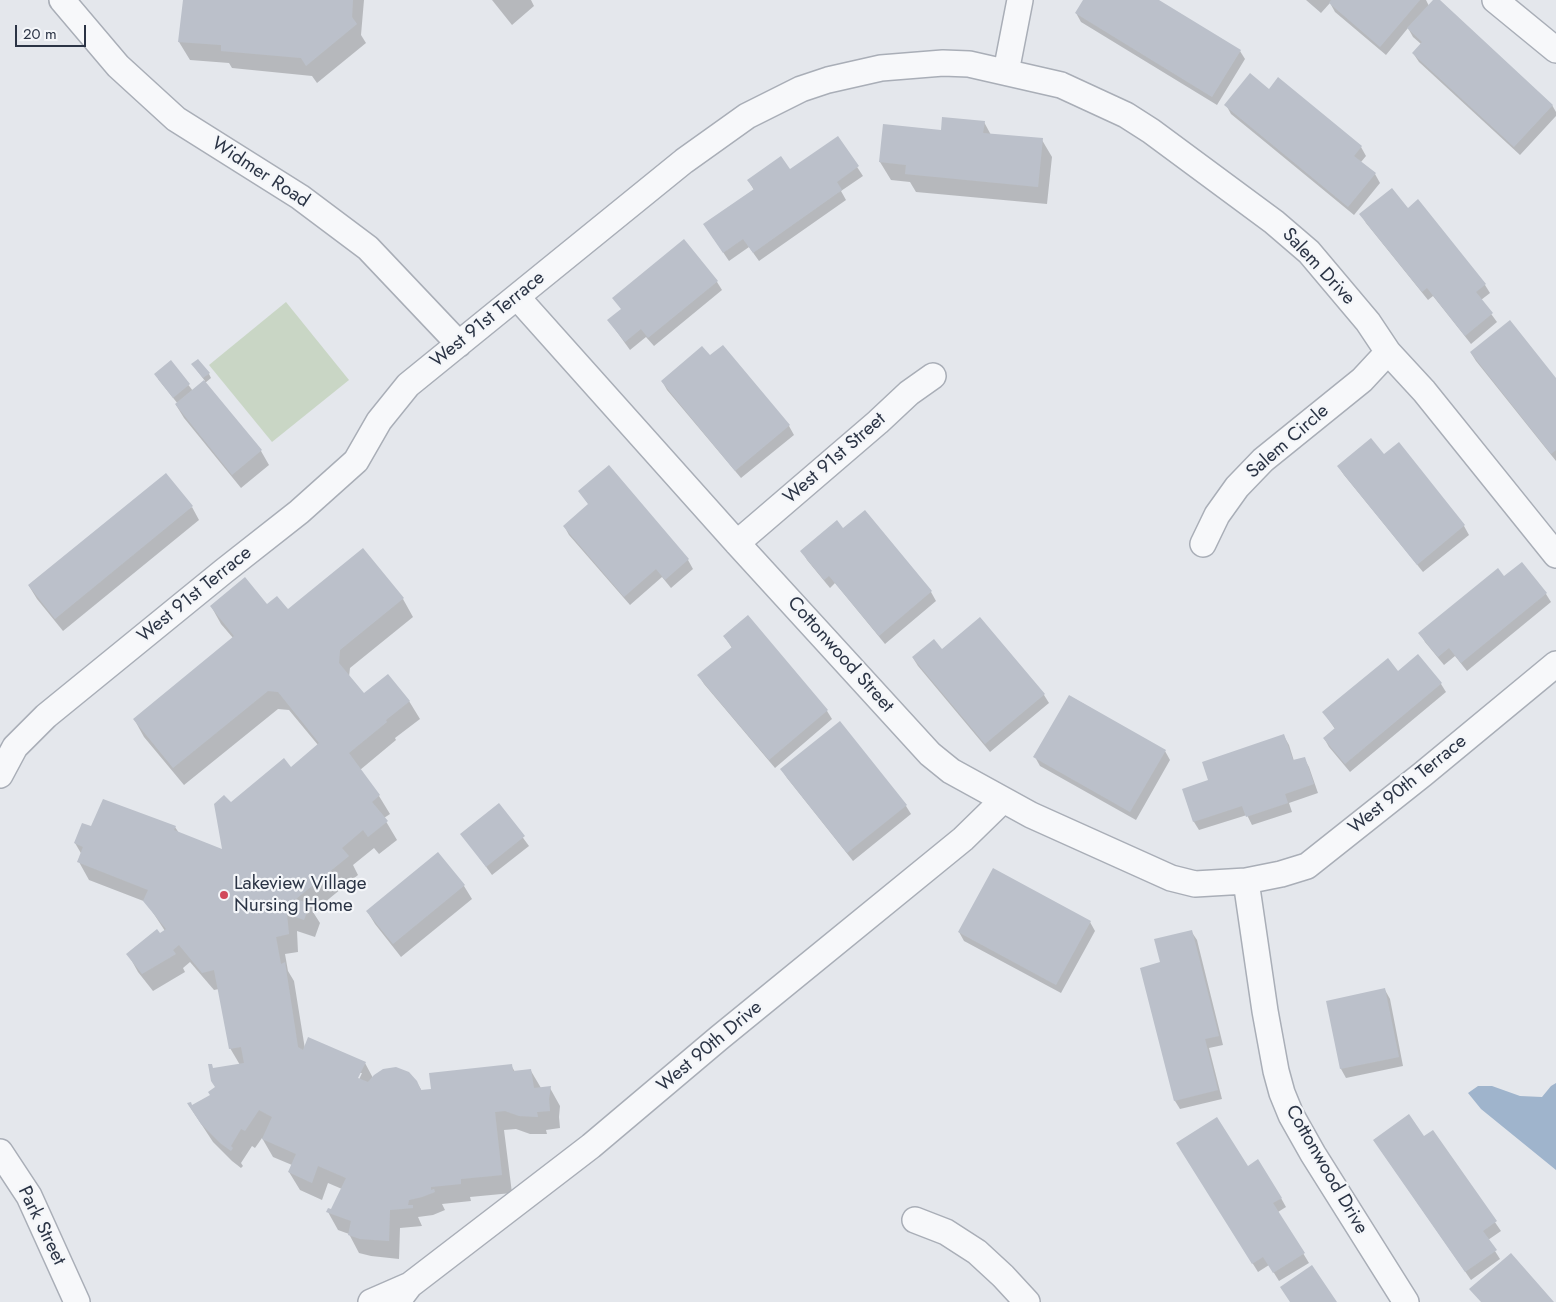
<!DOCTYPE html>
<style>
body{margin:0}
#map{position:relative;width:1556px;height:1302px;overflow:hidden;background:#e4e7ec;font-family:Jost,sans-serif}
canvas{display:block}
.scale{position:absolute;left:15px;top:25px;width:71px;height:22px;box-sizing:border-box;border:2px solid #2b3445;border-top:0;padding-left:6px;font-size:15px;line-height:18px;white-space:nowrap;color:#2b3445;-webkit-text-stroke:4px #f4f6f9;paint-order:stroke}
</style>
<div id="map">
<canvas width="1556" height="1302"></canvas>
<div class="scale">20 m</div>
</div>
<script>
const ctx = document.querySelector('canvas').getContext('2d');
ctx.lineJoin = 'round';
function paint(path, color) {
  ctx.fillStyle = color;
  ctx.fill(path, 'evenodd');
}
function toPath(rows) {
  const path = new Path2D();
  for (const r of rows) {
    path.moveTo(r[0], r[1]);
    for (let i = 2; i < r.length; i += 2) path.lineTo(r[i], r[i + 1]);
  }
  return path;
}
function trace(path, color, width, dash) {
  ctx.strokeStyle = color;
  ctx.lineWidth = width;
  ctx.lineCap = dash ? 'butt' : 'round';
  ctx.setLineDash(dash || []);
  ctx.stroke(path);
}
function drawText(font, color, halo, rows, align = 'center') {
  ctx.font = font + ' Jost,sans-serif';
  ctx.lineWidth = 4.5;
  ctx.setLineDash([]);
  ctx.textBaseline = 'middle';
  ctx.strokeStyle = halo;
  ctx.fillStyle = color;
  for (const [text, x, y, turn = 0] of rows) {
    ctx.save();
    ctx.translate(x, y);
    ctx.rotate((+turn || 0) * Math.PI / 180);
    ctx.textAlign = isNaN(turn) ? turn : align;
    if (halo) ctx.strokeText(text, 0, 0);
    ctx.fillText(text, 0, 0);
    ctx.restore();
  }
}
paint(toPath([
 [286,302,349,380,272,442,209,365]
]), '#c9d6c5');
paint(toPath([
 [1556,1083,1556,1170,1481,1109,1468,1093,1478,1086,1492,1086,1520,1096,1542,1097,1551,1086]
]), '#9fb4cc');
paint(toPath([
 [185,0,364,0,361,35,366,43,317,83,312,76,232,68,229,63,190,60,179,42],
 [492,0,531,0,534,6,512,25],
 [1085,0,1156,0,1240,51,1245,59,1217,105,1081,22,1076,13],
 [1306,0,1426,0,1429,6,1435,0,1438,0,1552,105,1556,112,1556,116,1520,155,1419,62,1413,53,1421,44,1413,37,1408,28,1386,55,1335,12,1330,3,1321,13],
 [1279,79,1361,147,1366,156,1361,162,1375,174,1380,183,1354,215,1231,114,1226,105,1269,90],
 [984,122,991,135,1042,140,1052,157,1047,204,916,192,910,182,891,180,880,162],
 [838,138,863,176,841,191,846,200,759,261,749,247,729,261,710,233,754,190,748,180,790,171],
 [1407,210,1485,285,1490,293,1481,300,1497,322,1471,344,1433,296,1428,300,1366,223,1361,214],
 [684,241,717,282,722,290,654,346,646,337,630,350,609,321,622,310,614,298],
 [1471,353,1556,380,1556,461,1476,361],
 [710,357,789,426,794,435,741,478,667,390,662,381],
 [171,362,193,391,205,381,195,368,209,374,211,378,205,383,261,451,269,465,241,488,184,418,176,405,178,404,158,379],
 [1398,444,1464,526,1469,535,1423,572,1344,475,1338,466,1384,456],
 [608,467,688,560,693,569,671,588,662,577,630,605,569,535,564,526,589,505,580,492],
 [192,507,199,520,63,631,37,599,29,586],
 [865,511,931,592,936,601,885,644,835,583,830,588,807,560,802,551,843,530],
 [1504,578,1546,594,1551,602,1467,671,1455,656,1444,665,1425,642,1420,633],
 [403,599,413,617,350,668,349,677,364,695,409,701,420,719,395,738,396,740,360,770,379,796,390,814,384,818,397,840,379,854,374,848,353,865,358,875,313,912,320,923,315,937,297,931,298,952,285,954,288,971,294,981,305,1049,365,1063,373,1078,416,1081,422,1091,432,1090,511,1065,515,1072,531,1071,541,1088,550,1088,560,1106,559,1117,560,1128,546,1130,547,1134,530,1134,516,1129,504,1130,512,1193,470,1197,471,1201,442,1204,445,1210,433,1215,418,1217,422,1226,400,1228,399,1259,371,1256,359,1253,349,1234,338,1230,328,1212,332,1211,342,1189,328,1183,322,1200,300,1190,289,1172,292,1165,273,1157,262,1138,255,1148,252,1146,241,1163,243,1166,241,1168,232,1161,213,1142,188,1104,192,1107,212,1096,217,1088,213,1069,240,1065,230,1048,219,989,214,990,190,962,183,968,185,972,153,991,138,972,128,954,165,931,146,902,89,880,79,862,82,855,75,843,92,828,175,827,179,833,224,851,231,804,291,768,318,745,289,710,278,709,184,785,144,737,134,719,233,638,221,624,211,606,267,605,288,611],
 [359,1073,362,1073,357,1084,354,1083],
 [724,636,827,711,832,719,775,768,704,684,699,676,732,648],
 [1418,656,1441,684,1446,692,1350,772,1329,747,1324,738,1335,729,1324,713,1398,673],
 [913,658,1044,695,1049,703,990,752,918,666],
 [1070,696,1165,751,1170,760,1136,820,1040,766,1035,757],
 [1284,736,1289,745,1294,761,1304,758,1309,767,1318,793,1289,803,1292,812,1252,825,1247,815,1199,830,1194,822,1184,790,1209,781],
 [782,770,906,806,911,814,853,861,787,778],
 [499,805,529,846,492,875,462,834],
 [438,853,464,886,472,899,401,957,375,924,367,911],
 [1090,922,1095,931,1061,993,964,941,959,932],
 [1191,931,1197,940,1223,1045,1209,1048,1222,1099,1180,1109,1175,1101,1161,963],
 [1385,990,1390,999,1403,1066,1346,1078,1341,1069,1327,1002],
 [1433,1132,1501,1231,1488,1240,1500,1259,1471,1280,1380,1149,1424,1138],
 [1183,1152,1281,1198,1286,1207,1278,1212,1309,1263,1279,1281,1269,1265,1258,1272]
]), '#0003');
paint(toPath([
 [183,0,353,0,352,17,357,24,306,66,301,58,221,51,221,45,178,42],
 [1083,0,1159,0,1241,50,1212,97,1075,13],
 [1331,0,1420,0,1380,47,1329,3],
 [1433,0,1440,0,1553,105,1514,147,1412,53,1422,42,1407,28],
 [1250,73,1269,89,1278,77,1362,146,1354,156,1376,173,1348,207,1224,105],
 [942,117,985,121,983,133,1043,138,1038,187,905,174,906,165,879,162,883,124,941,130],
 [838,136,859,166,837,182,842,190,753,253,743,239,723,253,703,224,754,189,747,180,781,156,790,169],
 [1392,188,1408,208,1418,199,1486,284,1476,292,1493,313,1465,336,1427,288,1422,292,1359,214],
 [684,239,718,281,648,338,641,329,625,342,607,320,621,309,612,298],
 [1510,320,1556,378,1556,450,1551,454,1470,352],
 [723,345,790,425,735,471,661,381,702,346,710,355],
 [198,359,210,373,203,378,191,364],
 [171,360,190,384,173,398,154,374],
 [204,380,262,450,232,475,175,404],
 [1371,438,1384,454,1399,442,1465,525,1417,565,1337,466],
 [609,465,689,559,665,580,656,569,624,597,563,526,588,504,578,491],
 [166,473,193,506,55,619,28,585],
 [865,510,932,591,879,636,829,576,824,580,800,551,837,520,843,528],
 [363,548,404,598,340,650,339,663,364,693,388,674,410,701,386,720,387,722,349,753,380,795,372,802,388,821,368,837,363,830,342,848,349,856,296,899,310,904,304,920,287,914,289,934,276,937,281,964,285,962,298,1047,303,1050,308,1037,366,1062,358,1078,368,1082,374,1075,383,1069,396,1067,409,1072,417,1081,421,1090,431,1089,429,1073,512,1064,513,1071,531,1069,534,1088,551,1086,549,1099,550,1111,537,1112,538,1117,519,1116,505,1111,495,1112,502,1175,461,1179,461,1184,431,1187,431,1190,434,1189,435,1192,422,1197,409,1200,408,1205,413,1205,413,1208,390,1210,389,1241,360,1239,348,1235,351,1221,326,1212,328,1208,331,1209,346,1178,318,1166,312,1183,288,1172,296,1154,262,1139,272,1117,259,1110,245,1131,241,1129,231,1146,233,1148,231,1151,220,1143,201,1124,187,1103,191,1102,192,1105,210,1095,208,1092,215,1087,211,1081,208,1064,212,1064,213,1068,244,1063,241,1047,229,1049,214,970,202,973,179,945,173,950,176,954,142,974,126,954,157,929,160,933,166,929,143,901,148,890,77,862,83,847,74,843,82,823,91,826,103,799,176,826,174,830,222,849,214,804,224,795,231,802,284,758,291,767,319,743,278,692,268,691,173,768,133,719,234,636,210,606,245,577,267,604,277,596,288,609],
 [1522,562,1547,593,1461,663,1449,648,1438,657,1418,633,1498,568,1504,576],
 [748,615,828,710,769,760,697,675,732,647,723,636],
 [980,617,1045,694,985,744,912,657,934,639,942,649],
 [1418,654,1442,683,1345,764,1323,738,1335,728,1322,712,1388,658,1398,671],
 [1069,695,1166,750,1130,812,1033,757],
 [840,721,907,805,847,853,780,769],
 [1284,734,1293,760,1305,757,1314,784,1285,794,1288,803,1246,817,1242,806,1193,822,1182,789,1208,780,1202,762],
 [499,803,525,836,486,867,460,834],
 [438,852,465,885,393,944,366,911],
 [993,868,1091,921,1056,985,958,932],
 [1192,930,1219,1036,1205,1039,1218,1090,1174,1101,1140,968,1160,962,1154,939],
 [1385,988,1399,1057,1340,1069,1326,1001],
 [1409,1114,1424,1136,1433,1130,1497,1221,1483,1231,1497,1250,1465,1272,1373,1140],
 [1217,1117,1248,1166,1258,1159,1282,1198,1273,1203,1305,1253,1273,1273,1263,1257,1252,1264,1176,1143],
 [1511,1253,1554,1302,1481,1302,1469,1289],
 [1312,1265,1337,1302,1290,1302,1280,1287]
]), '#bbc0ca');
const minor = toPath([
 [62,0,118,66,176,119,300,197,368,248,459,344],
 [1495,0,1556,50],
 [1006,72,1020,0],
 [517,297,737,543,930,754,951,771,1031,815,1171,878,1195,884,1246,881,1281,874,1307,866,1423,774,1556,664],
 [737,543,878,422,909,393,933,376],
 [1203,544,1217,515,1237,487,1263,460,1362,380,1388,352],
 [0,775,15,747,46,716,224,571,299,512,356,461,379,421,408,385,684,161,747,116,801,89,828,80,881,68,943,63,969,64,1061,85,1126,115,1151,131,1274,222,1309,252,1368,322,1388,352,1424,391,1556,555],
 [1246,881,1265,1011,1276,1071,1282,1093,1291,1115,1313,1154,1406,1302],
 [0,1152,29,1196,77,1302],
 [915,1220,946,1232,977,1252,1003,1276,1027,1302],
 [371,1302,410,1285],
 [397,1302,410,1285,591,1146,719,1038,963,839,1003,800]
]);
trace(minor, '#a9aeb7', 28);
trace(minor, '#f7f8fa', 25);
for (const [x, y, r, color] of [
 [224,895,5,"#d1495b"]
]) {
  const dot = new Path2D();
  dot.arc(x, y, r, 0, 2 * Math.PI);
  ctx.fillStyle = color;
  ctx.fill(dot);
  trace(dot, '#f4f6f9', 2);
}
drawText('19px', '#2b3445', '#f4f6f9', [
 ["Widmer Road",260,173,33],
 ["Salem Drive",1318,267,47],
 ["West 91st Terrace",488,320,-39],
 ["Salem Circle",1288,442,-41],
 ["West 91st Street",835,459,-41],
 ["West 91st Terrace",195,595,-39],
 ["Cottonwood Street",840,655,48],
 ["West 90th Terrace",1408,785,-39],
 ["West 90th Drive",710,1047,-40],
 ["Cottonwood Drive",1326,1170,60],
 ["Park Street",41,1226,64]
]);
drawText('19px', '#2b3445', '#f4f6f9', [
 ["Lakeview Village",234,884],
 ["Nursing Home",234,906]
], 'left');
</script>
